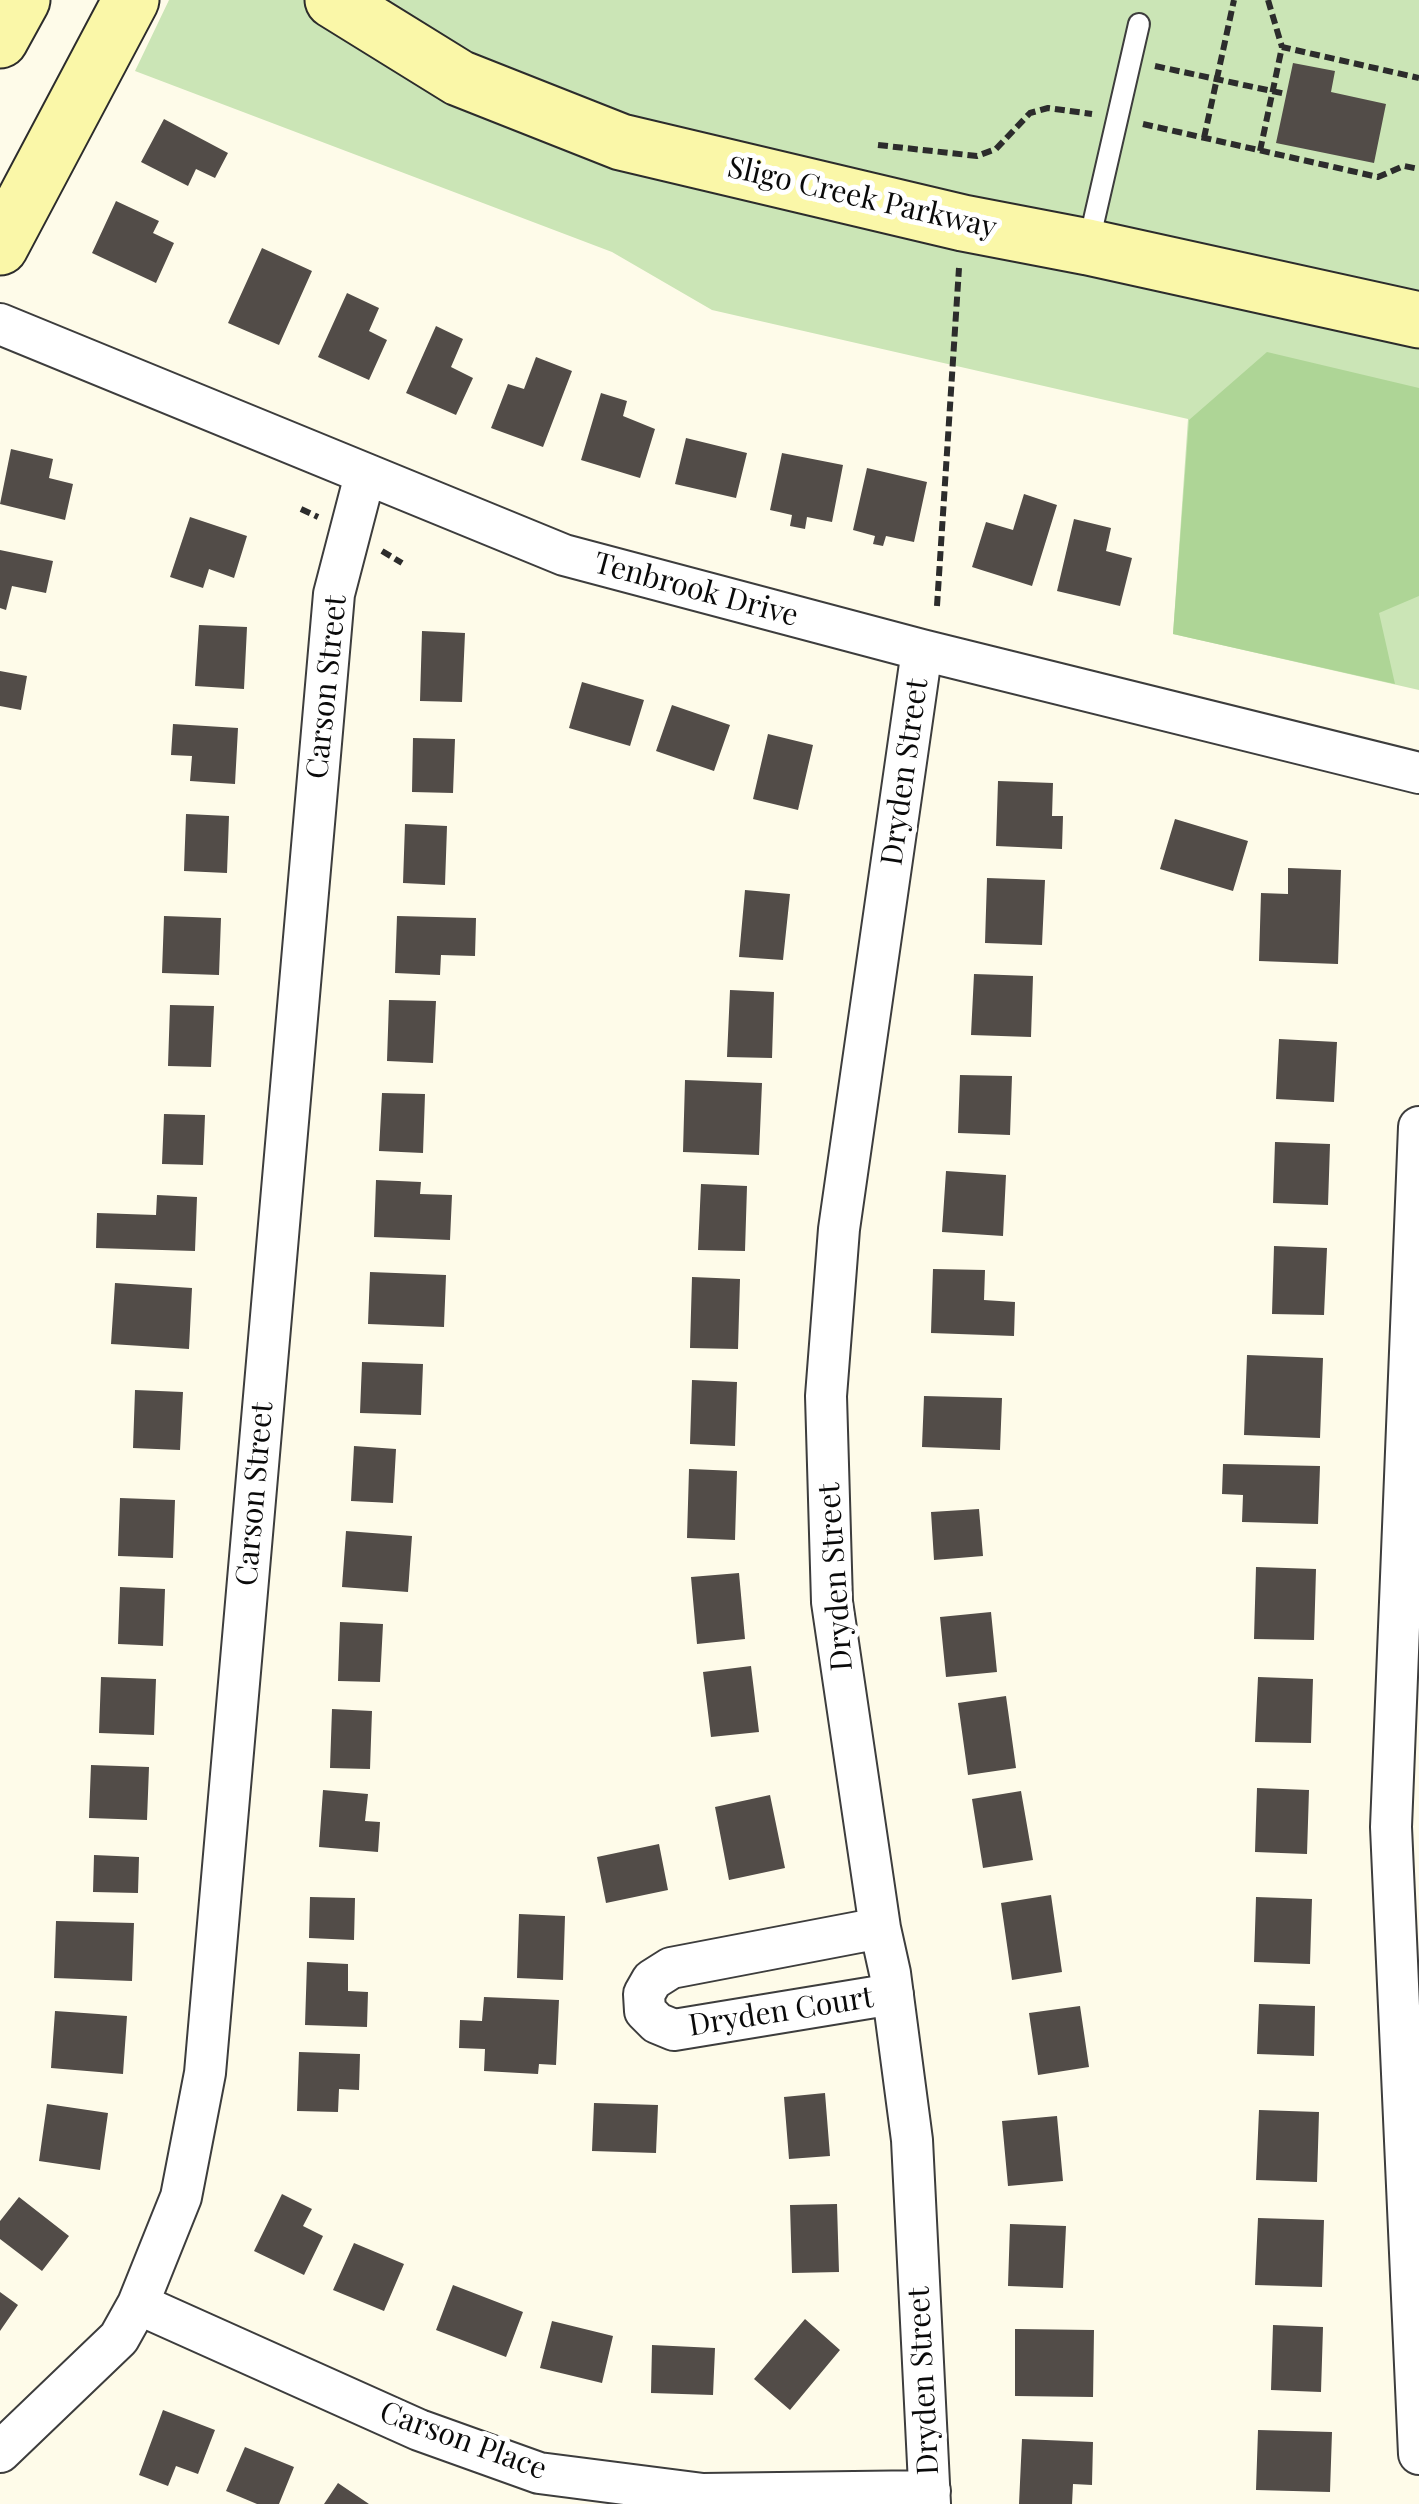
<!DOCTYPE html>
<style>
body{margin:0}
canvas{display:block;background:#fefbe9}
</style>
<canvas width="1419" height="2504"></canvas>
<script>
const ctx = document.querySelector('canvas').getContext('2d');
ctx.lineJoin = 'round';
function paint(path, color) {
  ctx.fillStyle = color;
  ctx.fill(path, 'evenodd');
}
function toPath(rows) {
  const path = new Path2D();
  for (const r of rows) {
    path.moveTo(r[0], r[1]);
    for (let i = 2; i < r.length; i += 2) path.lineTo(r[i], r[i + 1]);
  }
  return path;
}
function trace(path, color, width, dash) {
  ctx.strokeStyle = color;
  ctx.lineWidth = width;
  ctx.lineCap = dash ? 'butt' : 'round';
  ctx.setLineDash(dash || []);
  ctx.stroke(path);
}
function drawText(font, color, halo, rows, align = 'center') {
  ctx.font = font + ' "Playfair Display",serif';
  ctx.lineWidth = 10;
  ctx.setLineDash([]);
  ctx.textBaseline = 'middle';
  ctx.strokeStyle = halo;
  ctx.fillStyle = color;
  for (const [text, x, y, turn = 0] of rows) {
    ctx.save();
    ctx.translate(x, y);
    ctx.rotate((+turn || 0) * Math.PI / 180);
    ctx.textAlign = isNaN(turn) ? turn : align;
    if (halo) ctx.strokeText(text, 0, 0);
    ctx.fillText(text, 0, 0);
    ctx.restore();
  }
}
paint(toPath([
 [169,0,1419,0,1419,690,1173,634,1188,419,712,310,612,252,135,71]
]), '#cbe5b6');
paint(toPath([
 [1267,352,1419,388,1419,596,1379,613,1395,684,1173,634,1189,420]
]), '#aed596');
paint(toPath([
 [1293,63,1335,71,1331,92,1386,104,1374,163,1276,143],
 [164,119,228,153,215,178,196,169,188,186,141,162],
 [116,201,159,221,153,233,174,243,156,283,92,253],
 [262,248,312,271,279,345,228,323],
 [347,293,379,308,369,331,387,340,369,380,318,357],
 [436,326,463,339,451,367,473,378,456,415,406,393],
 [536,357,572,371,543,447,491,428,508,384,524,389],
 [601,393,627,401,623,416,655,429,640,478,581,460],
 [686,438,747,453,736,498,675,484],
 [11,449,53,459,49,478,73,484,65,520,0,504],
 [782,453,843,465,832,522,807,517,805,529,790,526,792,515,770,510],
 [867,468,927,482,914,542,886,536,883,546,873,544,875,536,853,530],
 [1024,494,1057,505,1032,586,972,567,986,522,1013,530],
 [190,517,247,536,234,578,209,569,203,588,170,577],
 [1074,519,1111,528,1106,551,1132,558,1120,606,1057,591],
 [0,550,53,561,46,593,12,586,6,610,0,608],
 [199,625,247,627,244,689,195,686],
 [422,631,465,633,462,702,420,701],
 [0,671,27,676,21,710,0,706],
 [582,682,644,700,630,746,569,728],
 [672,705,730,725,714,771,656,751],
 [173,724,238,728,235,784,190,781,192,756,171,755],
 [768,734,813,745,798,810,753,799],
 [413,738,455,739,453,793,412,792],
 [998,781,1053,783,1052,816,1063,816,1062,849,996,846],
 [186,814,229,816,227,873,184,871],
 [1175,819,1248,841,1233,891,1160,869],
 [405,824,447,826,445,885,403,883],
 [1288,868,1341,870,1338,964,1259,961,1261,893,1288,894],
 [987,878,1045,880,1042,945,985,943],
 [745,890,790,894,783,960,739,957],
 [164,916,221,918,219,975,162,973],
 [397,916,476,918,475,956,441,955,440,975,395,973],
 [974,974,1033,976,1031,1037,971,1035],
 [730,990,774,992,772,1058,727,1057],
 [389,1000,436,1001,433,1063,387,1061],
 [170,1005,214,1006,211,1067,168,1066],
 [1279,1039,1337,1042,1334,1102,1276,1099],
 [960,1075,1012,1076,1010,1135,958,1133],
 [685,1080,762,1083,759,1155,683,1152],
 [382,1093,425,1094,423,1153,379,1151],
 [164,1114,205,1115,203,1165,162,1164],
 [1275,1142,1330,1144,1328,1205,1273,1203],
 [946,1171,1006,1175,1003,1236,942,1232],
 [376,1180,421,1182,420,1194,452,1195,450,1240,374,1237],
 [701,1184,747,1186,745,1251,698,1250],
 [157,1195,197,1197,195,1251,96,1248,97,1213,156,1215],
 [1274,1246,1327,1248,1324,1315,1272,1314],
 [933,1269,985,1270,984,1300,1015,1302,1014,1336,931,1333],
 [370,1272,446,1275,444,1327,368,1324],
 [692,1277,740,1279,738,1349,690,1348],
 [115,1283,192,1288,189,1349,111,1344],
 [1247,1355,1323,1358,1320,1438,1244,1435],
 [362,1362,423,1364,421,1415,360,1413],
 [692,1380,737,1382,735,1446,690,1444],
 [135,1390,183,1392,180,1450,133,1448],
 [924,1396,1002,1398,1000,1450,922,1447],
 [354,1446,396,1449,393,1503,351,1501],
 [1223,1464,1320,1466,1318,1524,1242,1522,1243,1495,1222,1494],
 [689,1469,737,1471,735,1540,687,1538],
 [120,1498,175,1500,173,1558,118,1556],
 [979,1509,983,1556,934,1560,931,1512],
 [346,1531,412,1536,408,1592,342,1587],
 [1256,1567,1316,1569,1314,1640,1254,1639],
 [739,1573,745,1639,697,1644,691,1577],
 [120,1587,165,1589,163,1646,118,1644],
 [991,1612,997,1672,946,1677,940,1617],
 [340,1622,383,1624,380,1682,338,1681],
 [751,1666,759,1732,711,1737,703,1672],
 [101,1677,156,1679,154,1735,99,1733],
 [1258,1677,1313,1679,1311,1743,1255,1742],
 [1006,1696,1016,1768,968,1775,958,1703],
 [332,1709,372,1711,370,1769,330,1768],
 [91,1765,149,1767,147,1820,89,1818],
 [1257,1788,1309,1790,1307,1854,1255,1852],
 [323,1790,368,1794,365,1821,380,1822,378,1852,319,1847],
 [1021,1791,1033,1860,983,1868,972,1799],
 [770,1795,785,1868,729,1880,715,1807],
 [659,1844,668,1890,606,1903,597,1857],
 [94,1855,139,1857,138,1893,93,1892],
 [1051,1895,1062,1972,1012,1980,1001,1903],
 [310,1897,355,1898,354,1940,309,1938],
 [1256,1897,1312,1899,1310,1964,1254,1962],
 [519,1914,565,1916,563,1980,517,1978],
 [56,1921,134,1923,132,1981,54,1978],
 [307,1962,348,1964,348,1991,368,1992,367,2027,305,2025],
 [484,1997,559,2000,556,2065,539,2064,538,2074,484,2071,485,2049,459,2048,460,2020,482,2021],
 [1259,2004,1315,2006,1314,2056,1257,2054],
 [1080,2006,1089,2067,1038,2075,1029,2013],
 [55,2011,127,2016,123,2074,51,2068],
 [299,2052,360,2054,359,2090,339,2089,338,2112,297,2111],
 [825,2093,830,2156,789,2159,784,2097],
 [594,2103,658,2105,656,2153,592,2151],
 [47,2104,108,2113,100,2170,39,2161],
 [1259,2110,1319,2112,1317,2182,1256,2180],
 [1057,2116,1063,2181,1008,2186,1002,2121],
 [282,2194,312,2209,303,2226,323,2236,304,2275,254,2251],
 [19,2197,69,2236,42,2271,0,2239,0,2221],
 [837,2204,839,2272,792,2273,790,2205],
 [1258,2218,1324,2220,1322,2287,1255,2285],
 [1010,2224,1066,2226,1063,2288,1008,2286],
 [354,2243,404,2264,384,2311,333,2290],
 [453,2285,523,2312,506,2357,436,2330],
 [0,2292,18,2305,0,2331],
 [805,2319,840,2350,790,2410,754,2379],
 [552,2321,613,2336,602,2383,540,2368],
 [1273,2325,1323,2327,1321,2392,1271,2390],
 [1015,2329,1094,2330,1093,2397,1015,2396],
 [652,2345,715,2348,713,2395,651,2393],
 [163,2410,215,2430,198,2474,176,2466,168,2486,139,2475],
 [1258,2430,1332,2432,1330,2492,1256,2490],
 [1022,2439,1093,2442,1092,2485,1073,2484,1072,2504,1019,2504],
 [245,2447,294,2467,279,2504,257,2504,226,2491],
 [338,2483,369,2504,324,2504]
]), '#524c48');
const lane = toPath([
 [1088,246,1139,24]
]);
const street = toPath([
 [0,324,564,555,922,650,1419,773],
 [922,650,839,1229,826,1396,832,1602,880,1928,890,1973,912,2140,930,2504],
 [1419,1127,1391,1827,1419,2454],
 [880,1928,671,1968,652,1980,644,1994,645,2011,657,2023,674,2030,893,1994],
 [138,2304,419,2430,539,2473,703,2494,930,2491],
 [0,2452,119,2338,138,2304,181,2197,205,2073,334,594,365,475]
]);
const secondary = toPath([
 [333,0,459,78,621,142,963,223,1088,247,1419,320],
 [0,40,22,0],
 [0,247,131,0]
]);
trace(lane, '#3d3d3d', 24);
trace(street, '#3d3d3d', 44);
trace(secondary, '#2c2c2c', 59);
trace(toPath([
 [1268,0,1282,47],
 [1155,66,1286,94],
 [1143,124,1378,177,1404,166,1419,169],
 [1204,138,1234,0],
 [878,145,977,156,996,149,1030,113,1048,108,1092,114],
 [1260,151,1282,47,1419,78],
 [301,509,318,517],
 [382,551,402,563],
 [937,606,959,268]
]), '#2c2c2c', 6, [10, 5]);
trace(lane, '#fff', 20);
trace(street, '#fff', 40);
trace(secondary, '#faf7a8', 55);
drawText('30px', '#0a0a0a', '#fff', [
 ["Sligo Creek Parkway",862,198,13],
 ["Tenbrook Drive",696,590,15],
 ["Carson Street",327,687,-84],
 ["Dryden Street",905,772,-82],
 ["Carson Street",255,1494,-85],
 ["Dryden Street",836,1577,-94],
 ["Dryden Court",781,2012,-9],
 ["Dryden Street",924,2381,-93],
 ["Carson Place",463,2441,20]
]);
</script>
